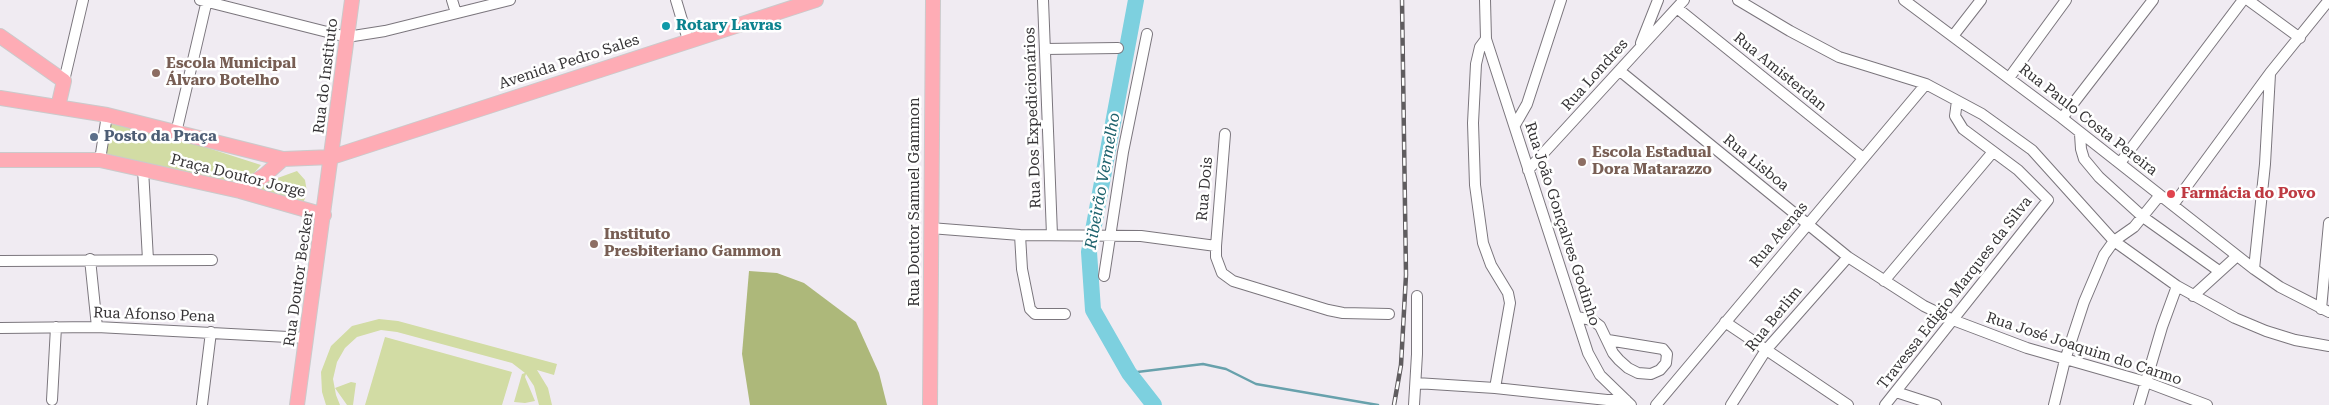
<!DOCTYPE html>
<meta charset="utf-8">
<style>
body{margin:0}
canvas{display:block;background:#f0ebf2}
</style>
<canvas width="2329" height="405"></canvas>
<script>
const ctx = document.querySelector('canvas').getContext('2d');
ctx.lineJoin = 'round';
function paint(path, color) {
  ctx.fillStyle = color;
  ctx.fill(path, 'evenodd');
}
function toPath(rows) {
  const path = new Path2D();
  for (const r of rows) {
    path.moveTo(r[0], r[1]);
    for (let i = 2; i < r.length; i += 2) path.lineTo(r[i], r[i + 1]);
  }
  return path;
}
function trace(path, color, width, dash) {
  ctx.strokeStyle = color;
  ctx.lineWidth = width;
  ctx.lineCap = dash ? 'butt' : 'round';
  ctx.setLineDash(dash || []);
  ctx.stroke(path);
}
function drawText(font, color, halo, rows, align = 'center') {
  ctx.font = font + ' "Roboto Serif",serif';
  ctx.lineWidth = 5;
  ctx.setLineDash([]);
  ctx.textBaseline = 'middle';
  ctx.strokeStyle = halo;
  ctx.fillStyle = color;
  for (const [text, x, y, turn = 0] of rows) {
    ctx.save();
    ctx.translate(x, y);
    ctx.rotate((+turn || 0) * Math.PI / 180);
    ctx.textAlign = isNaN(turn) ? turn : align;
    if (halo) ctx.strokeText(text, 0, 0);
    ctx.fillText(text, 0, 0);
    ctx.restore();
  }
}
paint(toPath([
 [106,120,183,140,261,165,254,173,228,183,101,155],
 [297,171,305,180,307,192,303,204,250,188],
 [379,319,398,321,557,364,554,375,537,370,548,388,552,405,539,405,534,386,526,374,525,377,535,401,525,403,514,402,522,374,525,373,512,363,397,332,381,330,357,337,345,348,337,362,333,379,336,395,340,405,326,405,322,392,321,372,331,346,352,326],
 [385,337,512,372,502,405,365,405],
 [351,382,356,383,353,405,347,405,335,388]
]), '#d2dca4');
paint(toPath([
 [749,271,777,273,804,283,856,322,879,373,887,405,750,405,742,354]
]), '#adb87a');
trace(toPath([
 [1129,373,1203,364,1226,369,1256,384,1378,405]
]), '#68a1ac', 2.5);
trace(toPath([
 [1136,0,1089,252,1093,310,1129,373,1154,405]
]), '#7dd0df', 16);
const minor = toPath([
 [200,0,347,37,385,31,510,0],
 [452,0,456,13],
 [676,0,688,40],
 [1043,0,1052,235],
 [1485,0,1486,39,1480,47,1476,64,1473,123,1475,185,1483,243,1491,265,1508,293,1510,303,1495,388],
 [1738,0,1790,31,1839,57,1926,84,1982,114,2032,150,2114,241,2177,286,2235,318,2266,331,2295,340,2329,346],
 [1904,0,2062,118,2254,269,2280,287,2329,312],
 [2248,0,2300,38],
 [1677,8,1863,158],
 [1953,36,1981,0],
 [1486,39,1588,353,1600,375,1631,405],
 [1641,43,1658,0],
 [1045,49,1118,48],
 [1620,71,1848,257,1924,306,1953,320,2027,348,2146,382,2207,405],
 [2009,78,2066,0],
 [64,81,83,0],
 [2062,118,2153,0],
 [1515,125,1527,104,1561,0],
 [176,133,207,0],
 [1225,134,1216,246,1216,257,1222,273,1233,281,1328,310,1343,313,1389,314],
 [2080,134,2081,149,2084,159,2099,177,2143,217,2219,271],
 [100,160,107,115],
 [2120,163,2243,0],
 [143,169,148,260],
 [1528,170,1684,0],
 [2173,205,2270,73,2329,0],
 [930,228,1020,235,1141,236,1216,246],
 [1020,235,1022,269,1030,309,1035,314,1065,314],
 [90,259,97,327],
 [0,261,212,260],
 [2254,269,2265,164,2270,74],
 [1104,276,1123,152,1147,34],
 [1884,281,1992,153],
 [2193,296,2237,256],
 [2321,309,2329,223],
 [1577,317,1592,320,1600,326,1613,353,1619,360,1628,368,1638,373,1651,374,1660,370,1666,363,1667,354,1663,349,1608,340],
 [1725,322,1848,405],
 [0,328,97,327,307,338],
 [1416,383,1495,388,1607,400,1626,400],
 [1896,392,1936,405],
 [52,400,56,327],
 [202,405,211,332],
 [1414,405,1417,354,1417,296],
 [1656,405,1926,84],
 [1731,405,1766,350,1848,257],
 [1885,405,2048,200,2018,170,1963,129,1955,116,1957,101],
 [2054,405,2065,360,2084,302,2104,255,2114,241,2134,227,2160,195],
 [2139,405,2162,327,2177,286]
]);
const major = toPath([
 [0,36,64,81,58,107],
 [0,98,107,115,283,159,332,157,816,0],
 [0,160,100,160,240,191,324,215],
 [240,191,265,175,283,159],
 [297,405,352,0],
 [930,405,933,0]
]);
trace(minor, '#7b767d', 12);
trace(major, '#cbcacb', 16);
trace(minor, '#fff', 10);
trace(major, '#feacb5', 14);
const rail = toPath([
 [1394,405,1401,365,1406,275,1402,0]
]);
trace(rail, '#5f5c5f', 4.5);
trace(rail, '#fff', 2.5, [8]);
for (const [x, y, r, color] of [
 [666,26,5,"#0f9aa8"],
 [156,73,5,"#8d6e63"],
 [94,137,5,"#5c6f8a"],
 [1582,162,5,"#8d6e63"],
 [2171,194,5,"#e0444e"],
 [594,244,5,"#8d6e63"]
]) {
  const dot = new Path2D();
  dot.arc(x, y, r, 0, 2 * Math.PI);
  ctx.fillStyle = color;
  ctx.fill(dot);
  trace(dot, '#fff', 2);
}
drawText('bold 15px', '#0d838f', '#fff', [
 ["Rotary Lavras",676,26]
], 'left');
drawText('15px', '#363436', '#fff', [
 ["Avenida Pedro Sales",569,62,-18],
 ["Rua Amisterdan",1780,72,39],
 ["Rua Londres",1595,75,-48],
 ["Rua do Instituto",326,76,-83],
 ["Rua Dos Expedicionários",1033,118,-92],
 ["Rua Paulo Costa Pereira",2088,120,38],
 ["Rua Lisboa",1756,163,39],
 ["Praça Doutor Jorge",238,176,14],
 ["Rua Dois",1205,189,-85],
 ["Rua Doutor Samuel Gammon",915,202,-90],
 ["Rua João Gonçalves Godinho",1562,224,72],
 ["Rua Atenas",1779,235,-50],
 ["Rua Doutor Becker",299,279,-82],
 ["Travessa Edigio Marques da Silva",1955,293,-52],
 ["Rua Afonso Pena",154,315,2],
 ["Rua Berlim",1774,319,-51],
 ["Rua José Joaquim do Carmo",2084,349,18]
]);
drawText('bold 15px', '#785e54', '#fff', [
 ["Escola Municipal",166,64],
 ["Álvaro Botelho",166,81],
 ["Escola Estadual",1592,153],
 ["Dora Matarazzo",1592,170],
 ["Instituto",604,235],
 ["Presbiteriano Gammon",604,252]
], 'left');
drawText('bold 15px', '#4e5e75', '#fff', [
 ["Posto da Praça",104,137]
], 'left');
drawText('bold 15px', '#be3a42', '#fff', [
 ["Farmácia do Povo",2181,194]
], 'left');
drawText('italic 16px', '#1d626d', '#fff', [
 ["Ribeirão Vermelho",1103,181,-80]
]);
</script>
